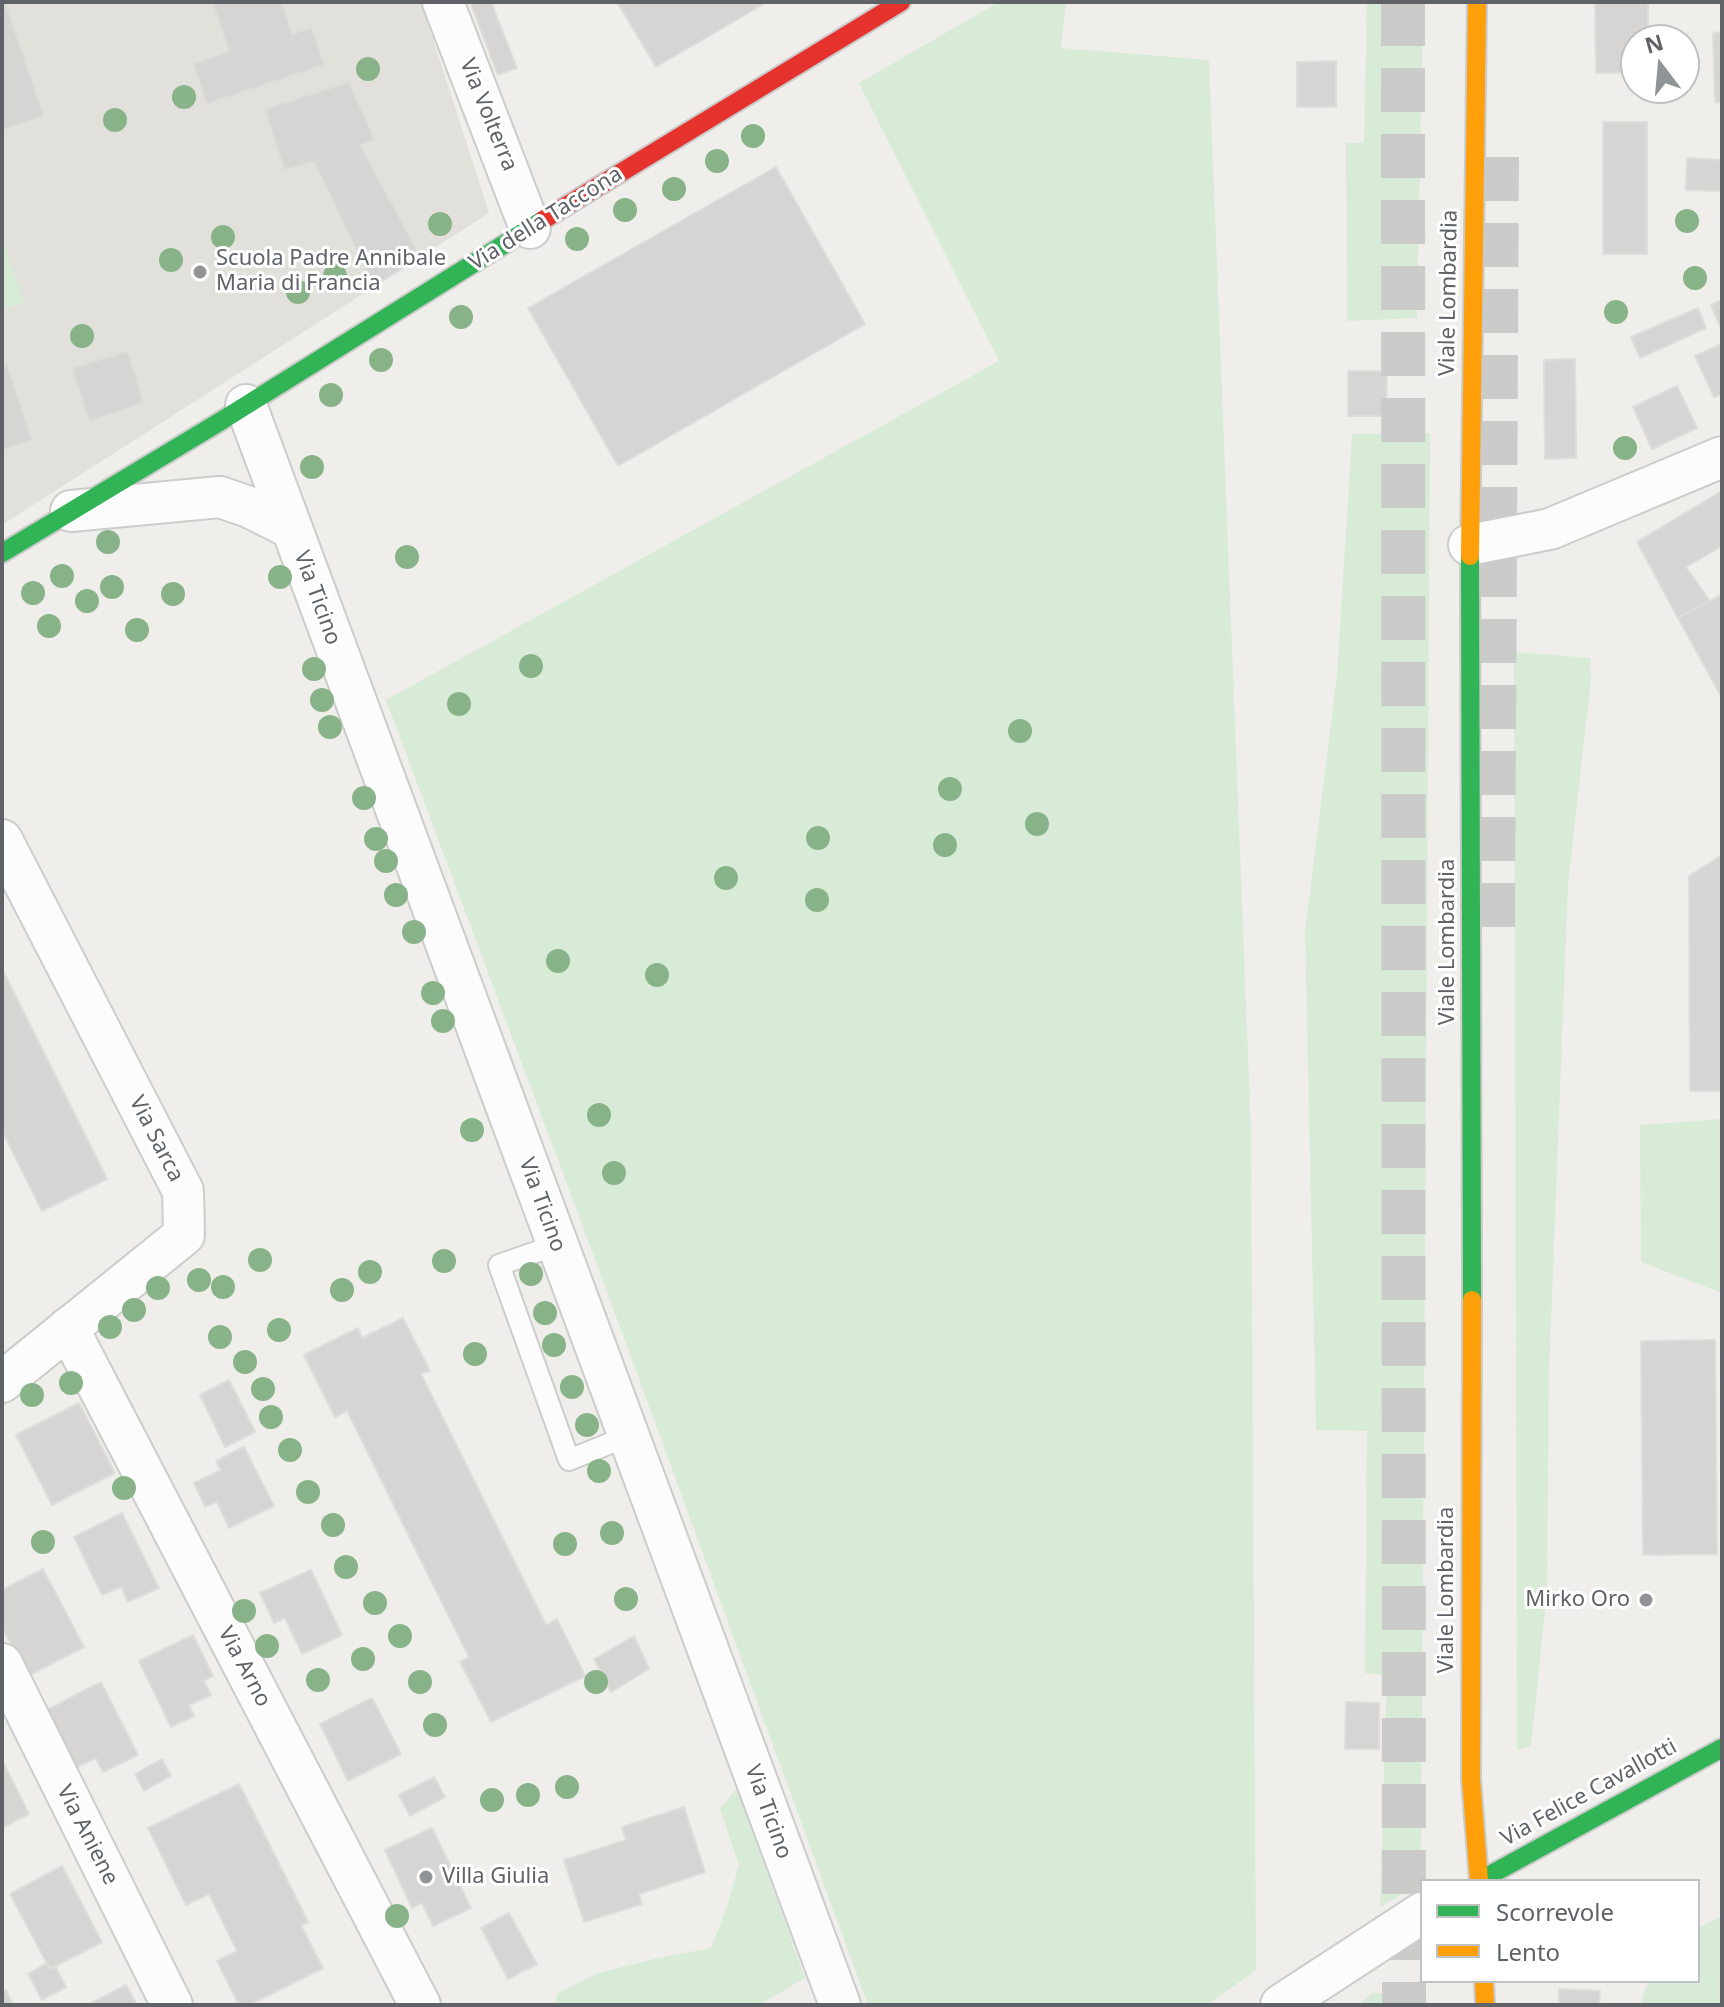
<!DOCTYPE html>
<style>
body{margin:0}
#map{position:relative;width:1724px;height:2007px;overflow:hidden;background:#efeeea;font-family:"Noto Sans",sans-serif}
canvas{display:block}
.frame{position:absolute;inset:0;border:4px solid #5f6368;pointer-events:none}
.legend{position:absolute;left:1420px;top:1879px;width:280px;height:104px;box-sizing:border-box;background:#fff;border:2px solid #bfc1c3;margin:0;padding:10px 14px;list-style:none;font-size:24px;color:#5f6368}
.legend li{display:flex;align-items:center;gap:16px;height:40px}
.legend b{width:40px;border:2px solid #bfc1c3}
.north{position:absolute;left:1620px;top:24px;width:80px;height:80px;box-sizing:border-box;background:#fff;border:2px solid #bfc1c3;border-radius:50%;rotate:344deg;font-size:22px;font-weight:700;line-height:32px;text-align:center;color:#5f6368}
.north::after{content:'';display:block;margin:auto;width:28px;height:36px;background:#919496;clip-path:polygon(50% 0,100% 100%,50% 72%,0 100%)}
</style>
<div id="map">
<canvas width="1724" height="2007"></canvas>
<div class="frame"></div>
<ul class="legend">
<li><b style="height:10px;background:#30b455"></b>Scorrevole</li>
<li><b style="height:10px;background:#ff9f0a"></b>Lento</li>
</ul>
<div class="north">N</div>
</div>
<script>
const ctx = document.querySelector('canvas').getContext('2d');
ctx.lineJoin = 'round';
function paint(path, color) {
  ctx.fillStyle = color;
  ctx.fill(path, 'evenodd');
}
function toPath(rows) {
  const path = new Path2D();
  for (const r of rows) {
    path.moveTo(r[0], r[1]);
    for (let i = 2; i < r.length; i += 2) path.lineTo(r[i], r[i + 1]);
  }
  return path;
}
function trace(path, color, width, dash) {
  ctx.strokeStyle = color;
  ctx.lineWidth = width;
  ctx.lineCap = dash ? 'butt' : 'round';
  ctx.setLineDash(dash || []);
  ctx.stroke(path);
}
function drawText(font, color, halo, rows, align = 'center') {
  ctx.font = font + ' "Noto Sans",sans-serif';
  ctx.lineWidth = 6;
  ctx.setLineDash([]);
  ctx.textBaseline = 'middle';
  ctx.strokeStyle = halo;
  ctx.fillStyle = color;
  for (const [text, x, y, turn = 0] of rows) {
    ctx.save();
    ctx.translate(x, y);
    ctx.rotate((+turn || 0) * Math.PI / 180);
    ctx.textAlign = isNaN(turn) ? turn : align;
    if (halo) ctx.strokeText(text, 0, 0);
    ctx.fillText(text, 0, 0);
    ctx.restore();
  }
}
paint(toPath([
 [2,2,421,2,489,213,2,525]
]), '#e2e0da');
paint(toPath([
 [999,2,1066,2,1061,48,1209,60,1251,1133,1256,1970,1207,2005,868,2005,605,1286,386,700,999,361,859,83],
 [1367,2,1423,2,1417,318,1347,321,1346,143,1364,143],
 [2,239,24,302,2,310],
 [1430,433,1421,1883,1380,1907,1387,1675,1365,1673,1367,1431,1316,1430,1305,932,1337,674,1352,434],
 [1514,652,1590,658,1591,680,1568,885,1549,1373,1547,1591,1531,1746,1517,1750],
 [1722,1119,1722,1293,1641,1262,1640,1125],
 [737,1788,805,1978,759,2005,555,2005,558,1993,598,1973,658,1958,711,1948,727,1907,739,1865,720,1809],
 [1722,1916,1722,2005,1640,2005,1648,1981,1698,1981,1698,1928],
 [1372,1993,1425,1993,1427,2005,1358,2005]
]), '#d8ebd6');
const building = toPath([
 [2,2,5,2,44,116,2,130,2,2],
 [212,2,282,2,292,34,312,27,324,65,207,104,193,64,229,51,212,2],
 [470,2,491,2,517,68,498,75,470,2],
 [617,2,767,2,656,67,617,2],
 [1595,2,1648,2,1648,40,1636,40,1636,73,1596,73,1595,2],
 [1722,32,1722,102,1715,102,1713,33,1722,32],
 [1336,61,1336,107,1297,107,1297,62,1336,61],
 [349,82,375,140,360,145,421,257,374,286,314,162,284,170,265,109,349,82],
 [1603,122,1647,122,1647,254,1603,254,1603,122],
 [1687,158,1722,160,1722,191,1686,190,1687,158],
 [776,167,865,324,618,466,528,308,776,167],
 [1722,300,1722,331,1711,305,1722,300],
 [1698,308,1706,328,1640,358,1631,337,1698,308],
 [1722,344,1722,394,1714,397,1695,356,1722,344],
 [128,351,144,403,89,421,72,368,128,351],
 [1575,359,1576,458,1545,459,1544,360,1575,359],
 [7,364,32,440,2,450,2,366,7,364],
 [1348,371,1387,371,1386,416,1348,416,1348,371],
 [1677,386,1697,428,1652,449,1633,407,1677,386],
 [1722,491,1722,546,1686,567,1710,601,1678,618,1637,542,1722,491],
 [1722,594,1722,698,1678,618,1722,594],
 [1722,855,1722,1091,1690,1091,1689,876,1722,855],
 [2,969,107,1179,42,1211,2,1130,2,969],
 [403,1318,430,1371,421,1374,546,1625,557,1619,585,1676,491,1722,460,1662,469,1657,347,1411,335,1417,304,1355,358,1328,362,1338,403,1318],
 [1715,1340,1717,1554,1643,1555,1641,1341,1715,1340],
 [229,1380,255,1432,225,1447,200,1395,229,1380],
 [79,1403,115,1473,52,1505,16,1435,79,1403],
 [244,1447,274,1506,229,1528,217,1502,205,1507,194,1483,221,1470,216,1461,244,1447],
 [122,1513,159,1588,128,1602,121,1587,102,1595,74,1537,122,1513],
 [43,1569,84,1647,28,1676,2,1627,2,1590,43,1569],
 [311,1570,342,1635,302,1654,285,1618,274,1623,260,1593,311,1570],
 [193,1635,213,1676,204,1681,211,1695,189,1705,194,1716,171,1727,139,1661,193,1635],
 [634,1636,649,1669,611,1692,594,1659,634,1636],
 [101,1682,138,1755,103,1772,96,1758,71,1770,43,1712,101,1682],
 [372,1698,401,1754,348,1781,320,1724,372,1698],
 [1346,1702,1379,1703,1379,1749,1345,1749,1346,1702],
 [162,1759,171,1776,144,1791,135,1774,162,1759],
 [2,1760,29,1814,2,1828,2,1760],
 [434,1777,445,1797,410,1816,399,1795,434,1777],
 [239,1784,308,1922,301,1925,323,1968,249,2005,239,2005,217,1961,237,1951,209,1894,186,1905,148,1828,239,1784],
 [684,1807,705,1872,639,1894,642,1904,584,1922,564,1860,626,1840,622,1827,684,1807],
 [432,1828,471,1908,433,1926,422,1903,412,1908,385,1850,432,1828],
 [62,1866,102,1942,50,1969,10,1894,62,1866],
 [509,1913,537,1964,508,1979,481,1928,509,1913],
 [47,1963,50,1969,55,1966,66,1987,42,2000,28,1974,47,1963],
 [126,1985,137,2005,88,2005,126,1985],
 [1559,1989,1600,1991,1599,2005,1559,2005,1559,1989],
 [6,1990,13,2005,2,2005,2,1992,6,1990]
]);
paint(building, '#d6d5d3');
trace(building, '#deddd9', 2);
trace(toPath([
 [1403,2,1404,2005],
 [1493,927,1497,155]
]), '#cbcbca', 44, [44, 22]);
const lane = toPath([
 [556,1245,499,1265,569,1460,628,1436]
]);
const street = toPath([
 [443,2,530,228],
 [246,405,840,2005],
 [71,511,220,497,249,507,291,528],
 [1469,545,1550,529,1722,457],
 [2,840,183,1191,184,1235,2,1382],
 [68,1328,420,2005],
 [2,1664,172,2005],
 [1281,2005,1422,1913]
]);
const fast = toPath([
 [2,553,221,421,543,220],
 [1470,556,1472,1300],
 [1479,1881,1722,1748]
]);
const slow = toPath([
 [1470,556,1477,2],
 [1472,1300,1471,1779,1479,1881],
 [1484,1981,1485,2005]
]);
const jam = toPath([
 [543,220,901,2]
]);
trace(lane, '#cbcccc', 24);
trace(street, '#cbcccc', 44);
trace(fast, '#cacacb', 22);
trace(slow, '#cacacb', 22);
trace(jam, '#cacacb', 22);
trace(lane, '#fdfcfc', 20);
trace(street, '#fdfcfc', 40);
trace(fast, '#30b455', 18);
trace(slow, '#ff9f0a', 18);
trace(jam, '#e5322d', 18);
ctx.fillStyle = '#88b388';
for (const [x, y] of [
 [368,69],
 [184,97],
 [115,120],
 [753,136],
 [717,161],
 [674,189],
 [625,210],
 [1687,221],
 [440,224],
 [223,237],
 [577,239],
 [171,260],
 [335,276],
 [1695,278],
 [298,292],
 [1616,312],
 [461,317],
 [82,336],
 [381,360],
 [331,395],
 [1625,448],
 [312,467],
 [108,542],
 [407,557],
 [62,576],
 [280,577],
 [112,587],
 [33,593],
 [173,594],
 [87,601],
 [49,626],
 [137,630],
 [531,666],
 [314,669],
 [322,700],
 [459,704],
 [330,727],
 [1020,731],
 [950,789],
 [364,798],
 [1037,824],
 [818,838],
 [376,839],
 [945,845],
 [386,861],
 [726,878],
 [396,895],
 [817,900],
 [414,932],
 [558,961],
 [657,975],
 [433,993],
 [443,1021],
 [599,1115],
 [472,1130],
 [614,1173],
 [260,1260],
 [444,1261],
 [370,1272],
 [531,1274],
 [199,1280],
 [223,1287],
 [158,1288],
 [342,1290],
 [134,1310],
 [545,1313],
 [110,1327],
 [279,1330],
 [220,1337],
 [554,1345],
 [475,1354],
 [245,1362],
 [71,1383],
 [572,1387],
 [263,1389],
 [32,1395],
 [271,1417],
 [587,1425],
 [290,1450],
 [599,1471],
 [124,1488],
 [308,1492],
 [333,1525],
 [612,1533],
 [43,1542],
 [565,1544],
 [346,1567],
 [626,1599],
 [375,1603],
 [244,1611],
 [400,1636],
 [267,1646],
 [363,1659],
 [318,1680],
 [420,1682],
 [596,1682],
 [435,1725],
 [567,1787],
 [528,1795],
 [492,1800],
 [397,1916]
]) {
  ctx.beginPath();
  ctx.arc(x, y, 12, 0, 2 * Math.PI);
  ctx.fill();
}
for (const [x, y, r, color] of [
 [200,272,8,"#919496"],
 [1646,1600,8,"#919496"],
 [426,1877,8,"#919496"]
]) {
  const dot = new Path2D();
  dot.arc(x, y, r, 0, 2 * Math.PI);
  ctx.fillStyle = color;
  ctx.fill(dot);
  trace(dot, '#fff', 3);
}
drawText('22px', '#5f6368', '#fff', [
 ["Via Volterra",488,115,68],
 ["Via della Taccona",546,219,-32],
 ["Viale Lombardia",1449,293,-89],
 ["Via Ticino",317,598,70],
 ["Viale Lombardia",1448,942,-90],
 ["Via Sarca",156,1139,63],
 ["Via Ticino",542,1205,70],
 ["Viale Lombardia",1447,1590,-90],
 ["Via Arno",244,1667,62],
 ["Via Felice Cavallotti",1589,1793,-29],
 ["Via Ticino",768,1812,70],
 ["Via Aniene",87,1835,63]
]);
drawText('22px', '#5f6368', '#fff', [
 ["Scuola Padre Annibale",216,259],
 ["Maria di Francia",216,284],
 ["Mirko Oro",1630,1600,"right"],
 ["Villa Giulia",442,1877]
], 'left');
</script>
